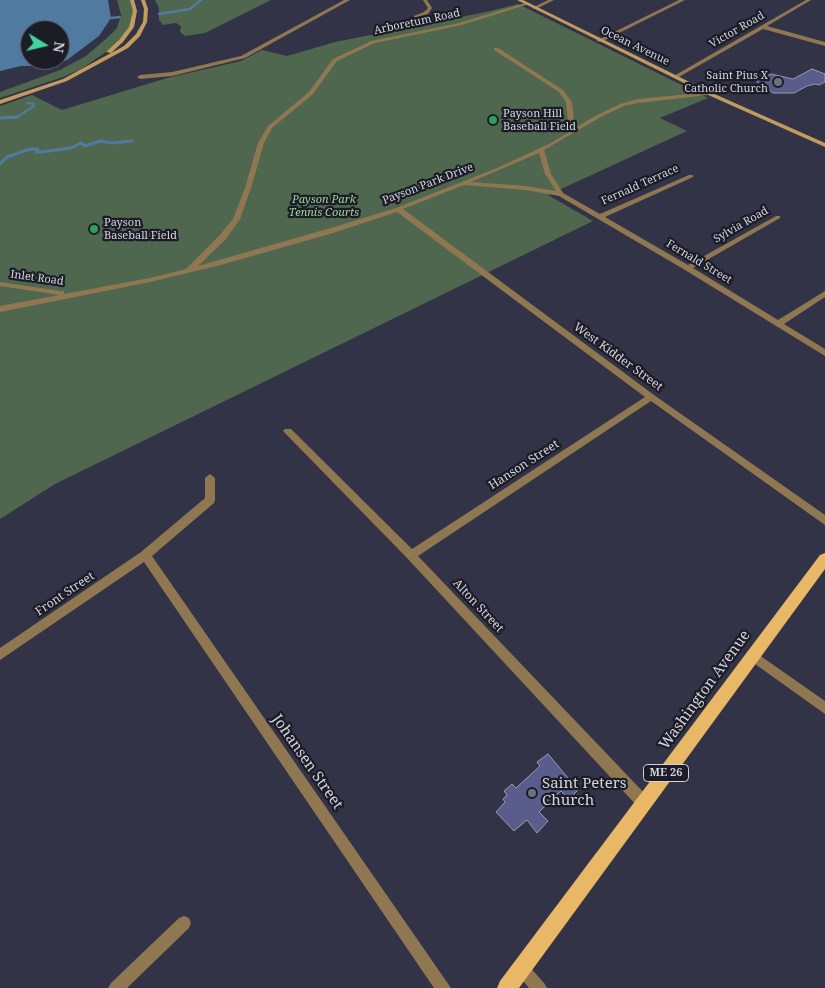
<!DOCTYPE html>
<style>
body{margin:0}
#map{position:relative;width:825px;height:988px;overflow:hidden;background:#323346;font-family:"Noto Serif",serif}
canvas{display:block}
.north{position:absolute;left:20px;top:20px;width:50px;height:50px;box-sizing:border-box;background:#1b1c25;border:1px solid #64656f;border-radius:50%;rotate:99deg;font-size:14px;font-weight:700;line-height:20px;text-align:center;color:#d2d3df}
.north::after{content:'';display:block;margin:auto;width:18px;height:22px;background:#40d4a1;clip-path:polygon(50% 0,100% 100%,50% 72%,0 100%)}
</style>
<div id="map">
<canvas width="825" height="988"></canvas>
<div class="north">N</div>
</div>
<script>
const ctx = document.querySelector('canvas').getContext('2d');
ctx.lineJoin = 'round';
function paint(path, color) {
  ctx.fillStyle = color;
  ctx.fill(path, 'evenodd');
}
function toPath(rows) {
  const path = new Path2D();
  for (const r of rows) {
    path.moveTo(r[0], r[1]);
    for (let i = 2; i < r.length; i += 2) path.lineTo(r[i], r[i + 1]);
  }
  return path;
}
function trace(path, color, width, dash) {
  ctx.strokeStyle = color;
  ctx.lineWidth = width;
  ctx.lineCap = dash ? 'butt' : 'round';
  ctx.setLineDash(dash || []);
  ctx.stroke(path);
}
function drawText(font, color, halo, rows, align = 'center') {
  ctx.font = font + ' "Noto Serif",serif';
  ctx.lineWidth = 4.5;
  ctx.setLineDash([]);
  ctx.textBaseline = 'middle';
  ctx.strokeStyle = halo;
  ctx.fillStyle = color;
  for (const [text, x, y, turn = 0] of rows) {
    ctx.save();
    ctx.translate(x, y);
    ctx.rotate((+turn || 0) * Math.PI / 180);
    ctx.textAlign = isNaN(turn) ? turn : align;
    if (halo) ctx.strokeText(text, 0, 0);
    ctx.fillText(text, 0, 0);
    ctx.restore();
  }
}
paint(toPath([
 [117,0,130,0,134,11,127,33,109,50,81,69,63,77,0,98,0,92,60,70,86,56,108,37,117,28,120,18,122,18],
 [155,0,271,0,205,33,185,36,180,32,181,26,176,23,163,25,159,20,159,8],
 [518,4,708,98,660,118,687,131,548,195,593,221,55,484,0,519,0,106,32,95,62,110,167,78,241,61,262,50,287,56,335,42,486,12]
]), '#4f664f');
paint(toPath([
 [0,0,108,0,111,18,99,36,67,60,44,66,21,66,0,71],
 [30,30,60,30,60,60,30,60]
]), '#517aa0');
trace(toPath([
 [159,14,190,9,201,0],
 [111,18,120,17],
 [4,118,17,117,34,106,34,104,28,103]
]), '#517aa0', 2.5);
trace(toPath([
 [0,118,18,117],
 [0,164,7,157,30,149,38,149,36,152,41,152,71,148,81,143,85,146,100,141,112,143,132,141]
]), '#517aa0', 3);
const building = toPath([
 [812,69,825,74,825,82,819,85,815,84,807,86,794,93,773,93,756,81,771,74,793,79,812,69],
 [548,754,578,790,569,799,561,791,539,812,548,821,537,833,527,820,514,831,496,812,505,802,503,799,507,795,504,791,512,784,516,788,540,766,537,762,548,754]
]);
paint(building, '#5a5d8c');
trace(building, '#989ab0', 1);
paint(toPath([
 [344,0,350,0,245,58,172,76,140,79,137,77,140,75,172,72,241,56,344,0],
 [423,0,427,0,432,8,428,14,414,18,414,16,424,12,428,8,423,0],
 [548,0,554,0,536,9,532,8,548,0],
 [679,0,685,0,601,42,596,41,679,0],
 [806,0,811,0,767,26,825,42,825,46,763,29,677,78,672,77,806,0],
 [525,3,529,4,462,25,375,43,337,61,313,94,272,128,264,143,251,188,240,219,225,240,198,266,324,230,396,208,497,168,551,143,569,132,566,102,559,92,494,50,494,48,498,48,563,90,572,102,575,128,597,115,620,104,638,99,710,92,710,94,708,95,638,103,624,106,601,117,544,150,551,174,563,193,600,214,689,175,693,175,693,177,605,217,688,265,776,216,780,216,780,218,693,268,778,320,825,291,825,297,784,324,825,349,825,356,685,270,559,196,526,190,464,185,403,209,654,395,825,515,825,525,651,401,418,556,649,798,651,803,649,808,644,810,639,808,407,558,283,431,285,429,291,429,412,549,645,397,397,212,330,234,217,266,150,282,0,312,0,306,59,295,0,286,0,282,61,291,64,291,64,294,150,278,186,269,219,236,233,219,245,188,258,143,268,126,309,92,333,59,371,41,459,23,525,3],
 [539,153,545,174,556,191,526,186,471,182,539,153],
 [210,474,215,478,215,500,214,503,152,556,451,988,434,988,144,562,0,660,0,648,141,552,205,498,205,478,210,474],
 [752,650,825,701,825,714,748,659,746,655,748,651,752,650],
 [184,916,189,918,191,923,189,928,127,988,108,988,111,983,179,918,184,916],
 [522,961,527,964,544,983,547,988,529,988,517,974,514,969,517,964,522,961]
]), '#8f7751');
paint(toPath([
 [130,0,134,0,137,11,134,27,123,42,111,53,124,46,136,34,143,22,144,9,141,0,145,0,148,9,147,22,140,36,128,48,67,81,0,104,0,100,63,79,111,53,106,52,119,40,129,27,133,11,130,0],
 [517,0,523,0,710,92,825,143,825,147,706,94,517,0]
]), '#c19c5e');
paint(toPath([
 [825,553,825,569,519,988,497,988,500,981,820,555,825,553]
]), '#e8b866');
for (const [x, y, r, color] of [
 [778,82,5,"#6b7280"],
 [493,120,5,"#2e9e5b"],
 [94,229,5,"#2e9e5b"],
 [532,793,5,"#6b7280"]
]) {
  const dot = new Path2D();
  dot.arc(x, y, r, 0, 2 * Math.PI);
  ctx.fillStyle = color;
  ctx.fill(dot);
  trace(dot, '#1b1c25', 2);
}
drawText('11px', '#d2d3df', '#1b1c25', [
 ["Arboretum Road",417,22,-12],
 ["Victor Road",737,30,-30],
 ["Ocean Avenue",635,46,26],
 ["Payson Park Drive",428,184,-21],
 ["Fernald Terrace",640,185,-24],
 ["Sylvia Road",741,225,-30],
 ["Fernald Street",699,262,31],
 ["Inlet Road",37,278,8]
]);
drawText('11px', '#d2d3df', '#1b1c25', [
 ["Saint Pius X",768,76,"right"],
 ["Catholic Church",768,89,"right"],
 ["Payson Hill",503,114],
 ["Baseball Field",503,127],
 ["Payson",104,223],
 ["Baseball Field",104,236]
], 'left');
drawText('italic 11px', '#9ad79a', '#1b1c25', [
 ["Payson Park",324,200],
 ["Tennis Courts",324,213]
]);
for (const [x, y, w] of [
 [666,773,45]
]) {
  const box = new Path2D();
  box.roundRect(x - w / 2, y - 8.5, w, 17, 4);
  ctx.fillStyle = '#1b1c25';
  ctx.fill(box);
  trace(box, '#d2d3df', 1);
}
drawText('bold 11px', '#d2d3df', null, [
 ["ME 26",666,773]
]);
drawText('12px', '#d2d3df', '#1b1c25', [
 ["West Kidder Street",618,357,36],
 ["Hanson Street",524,465,-33],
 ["Front Street",65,594,-34],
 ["Alton Street",478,606,47]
]);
drawText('15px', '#d2d3df', '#1b1c25', [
 ["Washington Avenue",705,690,-54],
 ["Johansen Street",307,762,55]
]);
drawText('15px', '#d2d3df', '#1b1c25', [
 ["Saint Peters",542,784],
 ["Church",542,801]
], 'left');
</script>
